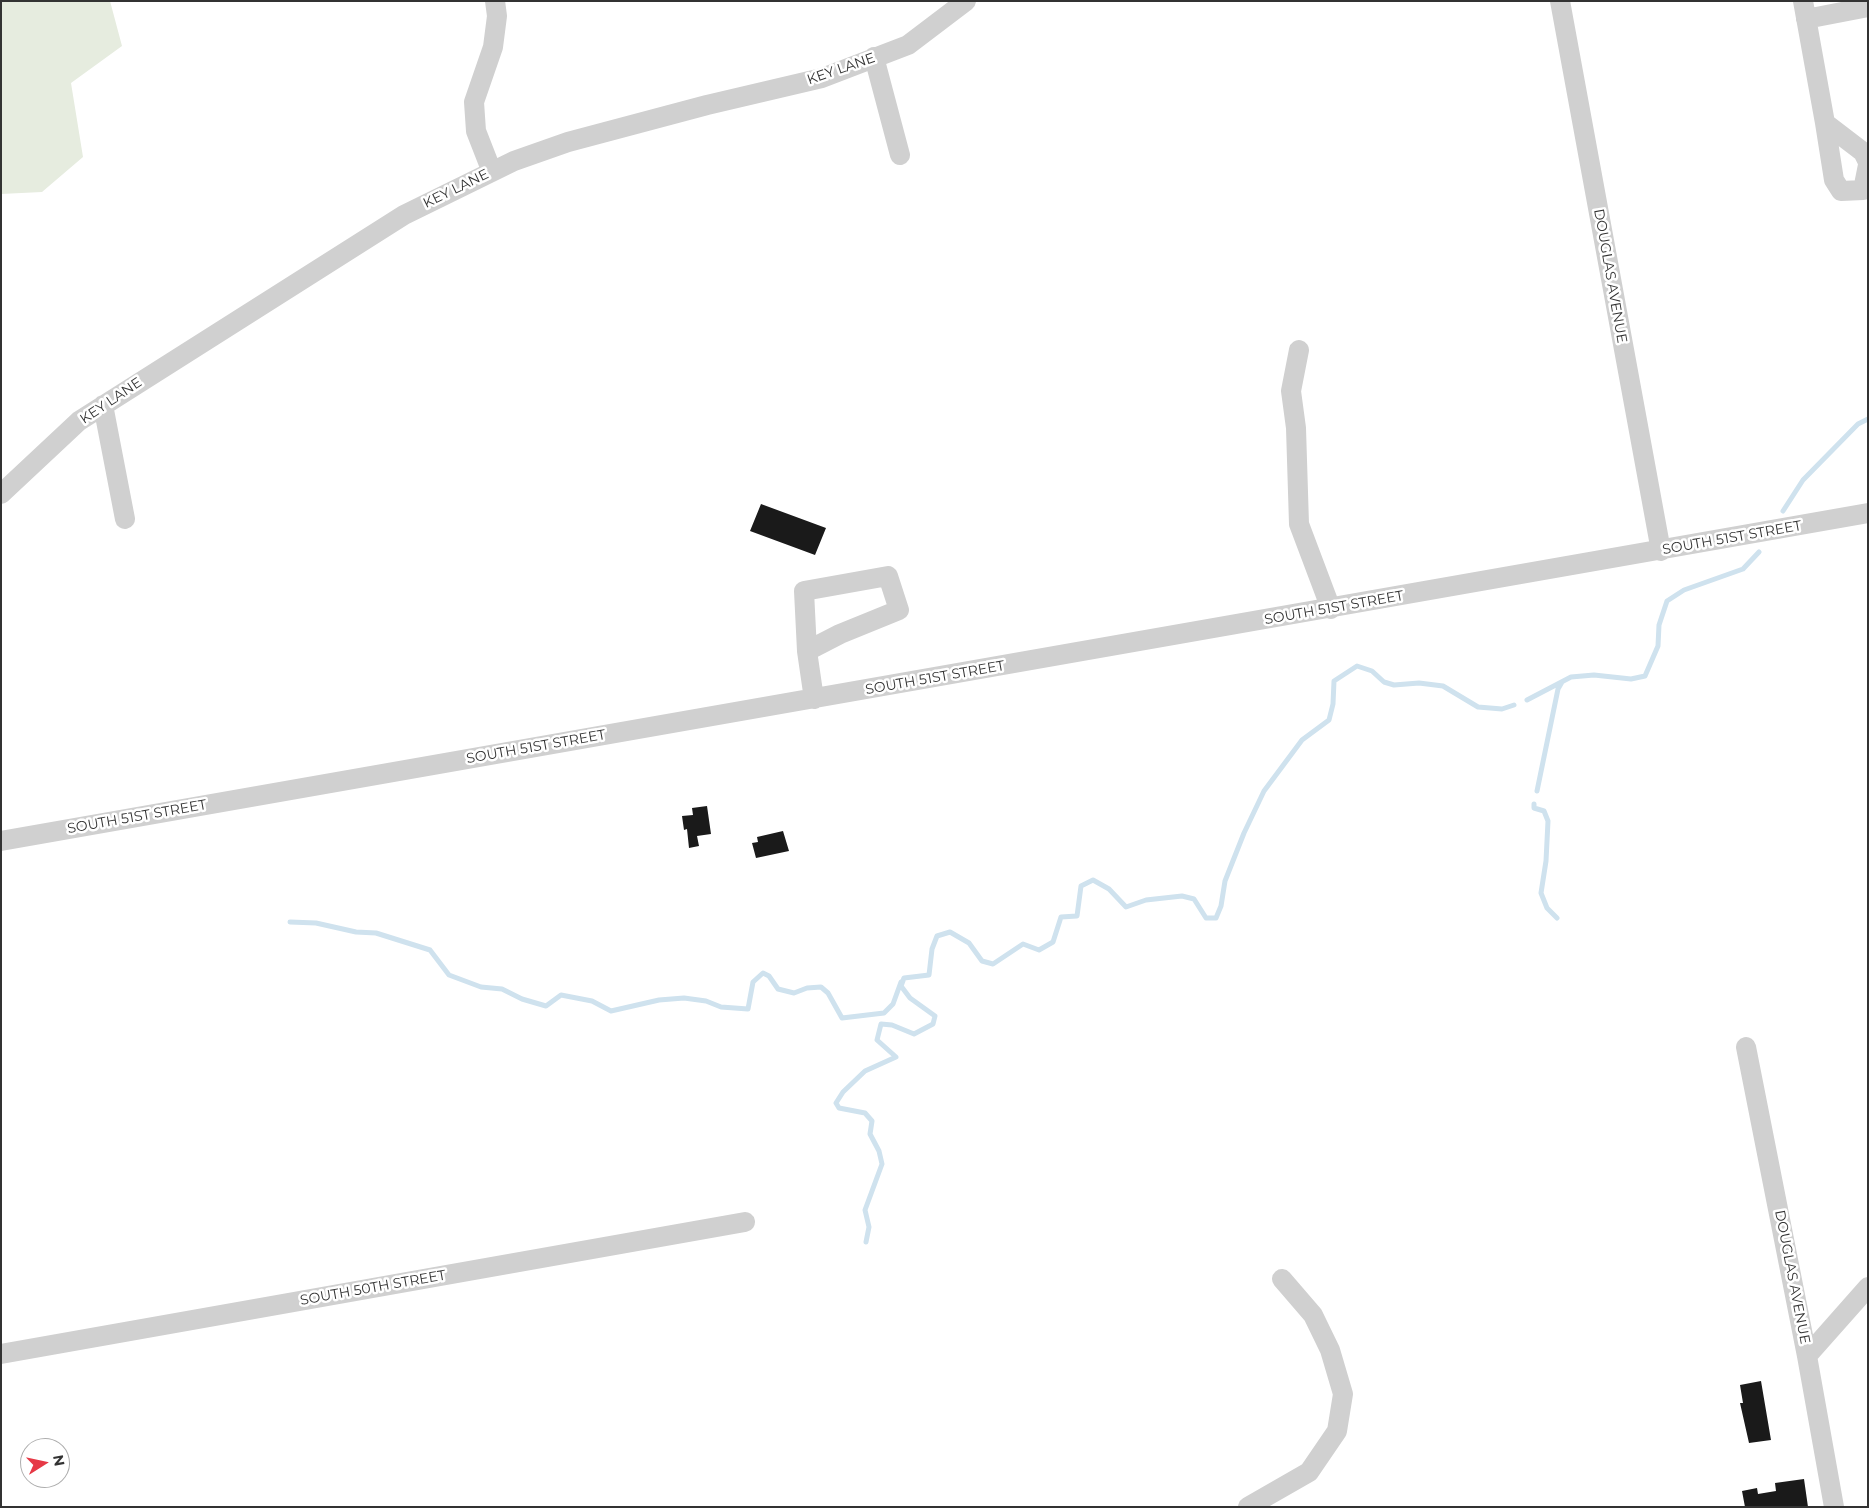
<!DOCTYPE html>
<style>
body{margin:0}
#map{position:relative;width:1869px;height:1508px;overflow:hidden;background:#fff;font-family:Montserrat,sans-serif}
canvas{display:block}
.frame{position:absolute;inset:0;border:2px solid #333;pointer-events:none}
.north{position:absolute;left:20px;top:1438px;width:50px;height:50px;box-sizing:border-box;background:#fff;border:1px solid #adadad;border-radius:50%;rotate:80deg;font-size:14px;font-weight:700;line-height:20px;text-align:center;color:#333}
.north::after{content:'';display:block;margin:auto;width:18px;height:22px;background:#e63946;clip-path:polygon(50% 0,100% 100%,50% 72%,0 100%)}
</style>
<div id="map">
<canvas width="1869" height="1508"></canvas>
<div class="frame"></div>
<div class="north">N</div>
</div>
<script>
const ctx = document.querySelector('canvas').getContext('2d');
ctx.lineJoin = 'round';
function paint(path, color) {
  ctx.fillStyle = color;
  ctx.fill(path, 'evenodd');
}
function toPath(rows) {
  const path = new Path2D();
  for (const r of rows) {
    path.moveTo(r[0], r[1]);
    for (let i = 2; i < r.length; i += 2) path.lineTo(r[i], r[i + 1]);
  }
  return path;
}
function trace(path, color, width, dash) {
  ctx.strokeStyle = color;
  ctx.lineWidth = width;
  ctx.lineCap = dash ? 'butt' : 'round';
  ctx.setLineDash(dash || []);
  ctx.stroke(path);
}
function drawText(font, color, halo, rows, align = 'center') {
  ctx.font = font + ' Montserrat,sans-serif';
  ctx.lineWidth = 5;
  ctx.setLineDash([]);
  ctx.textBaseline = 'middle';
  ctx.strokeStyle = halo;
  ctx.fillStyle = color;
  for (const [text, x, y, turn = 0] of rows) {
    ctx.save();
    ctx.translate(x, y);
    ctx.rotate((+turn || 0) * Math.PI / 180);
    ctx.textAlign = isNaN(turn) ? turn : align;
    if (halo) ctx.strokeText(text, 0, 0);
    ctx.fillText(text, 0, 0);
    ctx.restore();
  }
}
paint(toPath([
 [1,1,110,1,122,46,71,83,83,157,42,192,1,194]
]), '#e6ecdf');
trace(toPath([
 [1783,511,1803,480,1858,424,1868,419],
 [1527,700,1571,677,1594,675,1631,679,1645,676,1658,646,1659,625,1667,601,1684,590,1743,569,1759,552],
 [1537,791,1558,689,1562,682],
 [1534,804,1534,808,1544,811,1548,821,1546,861,1541,893,1547,908,1557,918],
 [290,922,316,923,356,932,376,933,430,950,449,975,481,987,502,989,522,999,546,1006,561,995,592,1001,611,1011,659,1000,684,998,706,1001,721,1007,748,1009,753,982,763,973,769,976,778,989,794,993,807,988,821,987,828,993,842,1018,884,1013,893,1004,901,982],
 [866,1242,869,1227,865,1210,882,1164,879,1151,870,1134,872,1121,865,1113,839,1108,836,1103,843,1092,865,1071,896,1057,877,1040,881,1024,892,1025,914,1034,933,1024,935,1016,910,998,901,986,904,978,929,975,932,949,937,936,950,932,969,943,982,961,993,964,1023,944,1039,950,1053,942,1061,917,1077,916,1081,886,1093,880,1109,889,1126,907,1146,900,1182,896,1194,899,1206,918,1216,918,1221,906,1225,881,1244,833,1264,791,1302,740,1329,720,1333,704,1334,681,1357,666,1372,671,1384,682,1394,685,1419,683,1443,686,1478,707,1502,709,1514,705]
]), '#cfe2ee', 5);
paint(toPath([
 [761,504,826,528,815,555,750,531],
 [707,806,711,834,697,836,699,846,689,848,687,829,684,830,682,816,693,815,692,808],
 [783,831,789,851,756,858,752,843,758,842,757,837],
 [1761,1381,1771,1440,1749,1443,1740,1403,1743,1403,1740,1385],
 [1804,1479,1808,1507,1745,1507,1742,1491,1757,1488,1758,1494,1776,1491,1775,1483]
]), '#1a1a1a');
trace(toPath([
 [1560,1,1661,551],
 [1803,1,1825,123],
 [1806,19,1868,7],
 [874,57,900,155],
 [1868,162,1863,152,1825,123,1834,180,1841,191,1863,190,1868,165],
 [492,172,476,131,474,102,493,47,497,16,495,1],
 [1299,350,1291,391,1296,428,1299,524,1331,609],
 [103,405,125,519],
 [1,494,79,421,404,215,514,161,568,142,707,105,822,78,908,45,966,1],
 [807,651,840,634,899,610,888,576,804,591,807,651,814,699],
 [1,841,1868,513],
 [1746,1047,1807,1356,1834,1507],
 [1,1354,745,1222],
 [1807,1356,1868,1287],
 [1248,1507,1309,1472,1337,1431,1343,1394,1330,1350,1313,1315,1282,1279]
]), '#d0d0d0', 20);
drawText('14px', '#333', '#fff', [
 ["KEY LANE",841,69,-19],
 ["KEY LANE",456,189,-26],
 ["DOUGLAS AVENUE",1610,276,80],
 ["KEY LANE",111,401,-34],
 ["SOUTH 51ST STREET",1732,538,-10],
 ["SOUTH 51ST STREET",1334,608,-10],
 ["SOUTH 51ST STREET",935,678,-10],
 ["SOUTH 51ST STREET",536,747,-10],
 ["SOUTH 51ST STREET",137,817,-10],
 ["DOUGLAS AVENUE",1792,1277,79],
 ["SOUTH 50TH STREET",373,1288,-10]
]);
</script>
